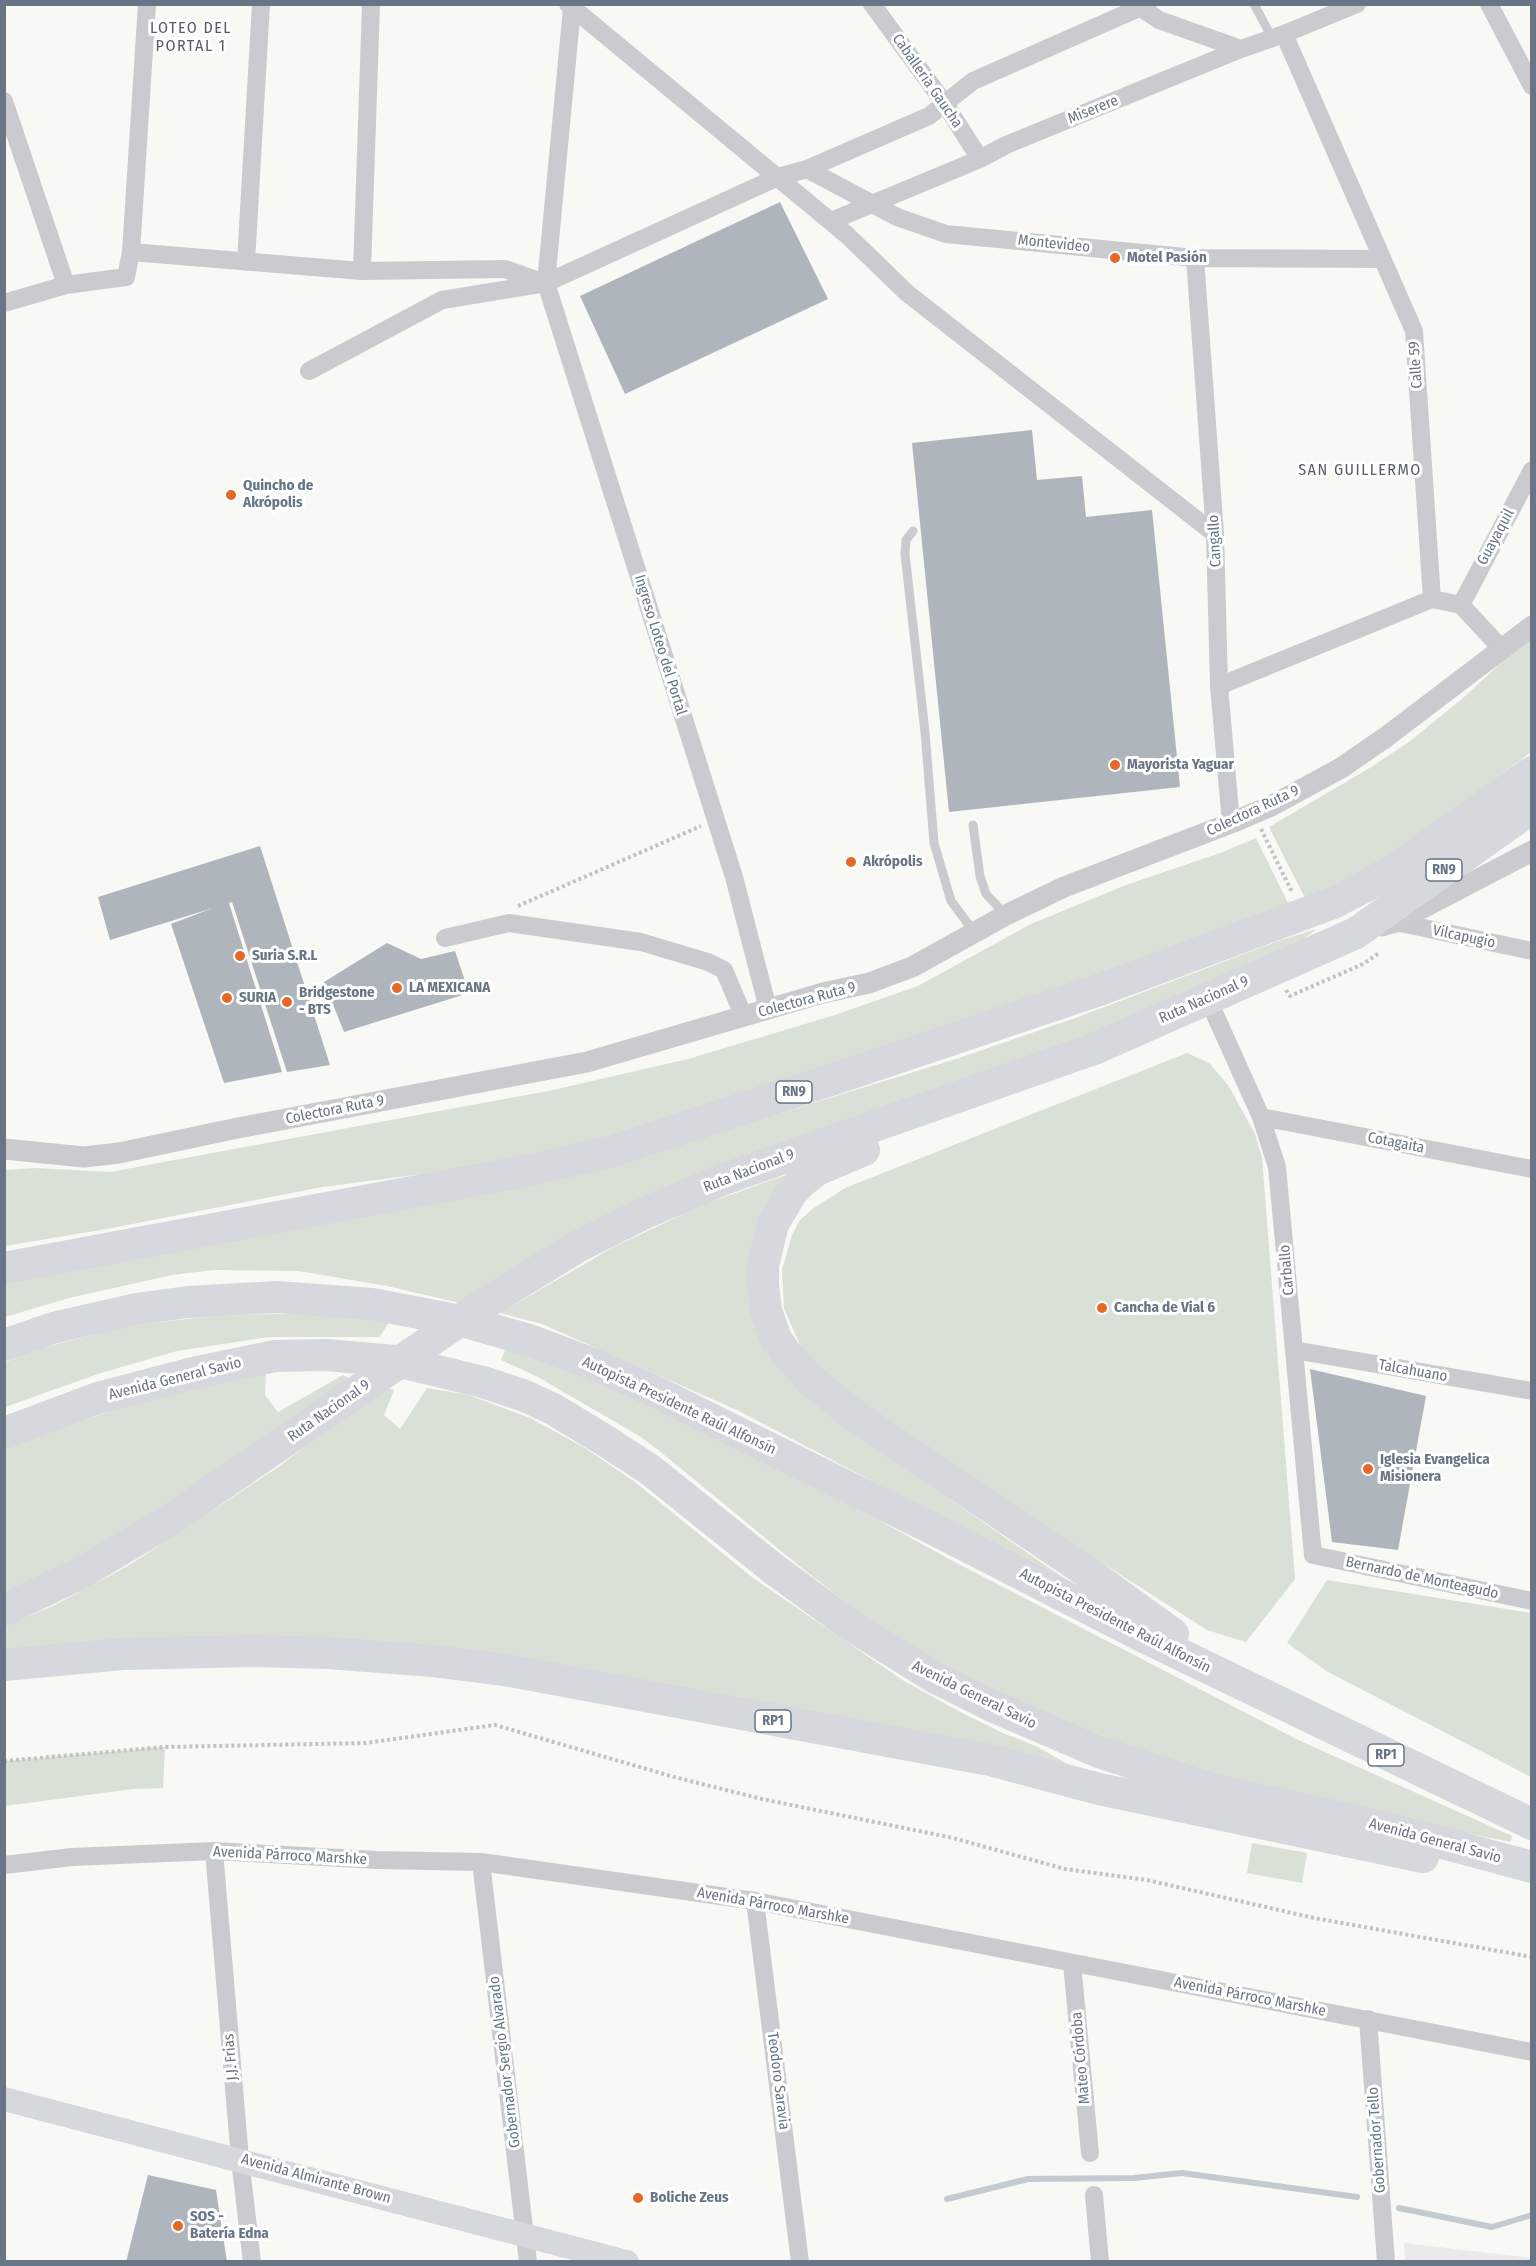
<!DOCTYPE html>
<meta charset="utf-8">
<style>
body{margin:0}
#map{position:relative;width:1536px;height:2266px;overflow:hidden;background:#f8f8f5;font-family:"Fira Sans Condensed",sans-serif}
canvas{display:block}
.frame{position:absolute;inset:0;border:6px solid #677587;pointer-events:none}
</style>
<div id="map">
<canvas width="1536" height="2266"></canvas>
<div class="frame"></div>
</div>
<script>
const ctx = document.querySelector('canvas').getContext('2d');
ctx.lineJoin = 'round';
function paint(path, color) {
  ctx.fillStyle = color;
  ctx.fill(path, 'evenodd');
}
function toPath(rows) {
  const path = new Path2D();
  for (const r of rows) {
    path.moveTo(r[0], r[1]);
    for (let i = 2; i < r.length; i += 2) path.lineTo(r[i], r[i + 1]);
  }
  return path;
}
function trace(path, color, width, dash) {
  ctx.strokeStyle = color;
  ctx.lineWidth = width;
  ctx.lineCap = dash ? 'butt' : 'round';
  ctx.setLineDash(dash || []);
  ctx.stroke(path);
}
function drawText(font, color, halo, rows, align = 'center') {
  ctx.font = font + ' "Fira Sans Condensed",sans-serif';
  ctx.lineWidth = 6;
  ctx.setLineDash([]);
  ctx.textBaseline = 'middle';
  ctx.strokeStyle = halo;
  ctx.fillStyle = color;
  for (const [text, x, y, turn = 0] of rows) {
    ctx.save();
    ctx.translate(x, y);
    ctx.rotate((+turn || 0) * Math.PI / 180);
    ctx.textAlign = isNaN(turn) ? turn : align;
    if (halo) ctx.strokeText(text, 0, 0);
    ctx.fillText(text, 0, 0);
    ctx.restore();
  }
}
paint(toPath([
 [1404,2243,1531,2258,1531,2261,1405,2261]
]), '#e9eae9');
paint(toPath([
 [1531,640,1531,752,1413,840,1356,877,1306,900,1269,827,1368,769,1409,742,1463,698,1514,651],
 [1256,838,1290,907,964,1023,578,1145,492,1165,322,1187,112,1228,5,1246,4,1170,36,1168,110,1172,553,1090,688,1059,832,1016,918,986,1031,924,1126,885,1220,853],
 [1317,929,1286,952,460,1303,387,1286,299,1271,214,1270,172,1275,69,1298,5,1317,5,1281,619,1163,959,1058,1078,1017,1281,940],
 [1187,1053,1209,1063,1228,1085,1255,1134,1262,1157,1295,1579,1246,1642,1207,1630,913,1442,846,1392,803,1351,784,1309,782,1270,792,1235,800,1220,811,1210,845,1188],
 [791,1173,752,1280,854,1433,1113,1612,948,1521,739,1411,542,1324,500,1313,612,1248,700,1206],
 [275,1314,333,1314,390,1320,380,1337,269,1337,177,1351,101,1373,5,1407,5,1362,42,1348,125,1327,149,1323,216,1316],
 [506,1347,599,1381,770,1460,949,1559,1296,1739,1512,1836,1511,1842,1378,1816,1209,1779,981,1687,887,1634,798,1565,662,1453,641,1437,536,1376,501,1360],
 [266,1373,265,1395,278,1412,343,1375,352,1380,262,1446,90,1553,5,1599,5,1448,119,1408,186,1387],
 [383,1387,394,1390,384,1415,400,1429,427,1388,469,1395,530,1418,585,1448,635,1482,753,1578,904,1681,962,1713,1003,1733,1038,1747,1074,1768,626,1679,5,1654,4,1626,51,1607,128,1566,277,1468],
 [1327,1580,1531,1613,1531,1777,1328,1672,1287,1643],
 [165,1747,163,1788,133,1789,5,1806,5,1761],
 [1252,1843,1307,1853,1302,1883,1247,1873]
]), '#d9e0d6');
trace(toPath([
 [947,2199,1028,2179,1134,2178,1182,2173,1357,2197],
 [1399,2208,1492,2227,1532,2215]
]), '#c3cad0', 6);
paint(toPath([
 [780,202,828,299,625,394,580,296],
 [1032,430,1037,480,1082,476,1086,517,1152,510,1180,787,949,812,912,443],
 [260,846,330,1065,287,1072,232,902,229,903,282,1072,224,1083,171,924,213,908,110,940,98,897],
 [387,943,421,959,455,951,469,993,344,1032,324,982],
 [1310,1369,1426,1396,1398,1550,1332,1542],
 [148,2175,216,2190,227,2262,126,2262]
]), '#afb5bc');
trace(toPath([
 [1261,829,1292,892],
 [518,906,701,826],
 [1286,990,1290,996,1363,964,1379,953],
 [4,1761,165,1747,366,1743,495,1725,674,1777,762,1799,953,1838,1065,1869,1147,1880,1314,1918,1532,1957]
]), '#c0c2c4', 4, [3, 3]);
trace(toPath([
 [1254,4,1272,38],
 [913,531,906,540,905,554,925,732,934,843,951,901,975,933],
 [973,825,980,876,986,894,1006,915]
]), '#c9cbcf', 9);
trace(toPath([
 [568,4,847,235,907,293,1215,534],
 [872,4,945,104,980,159],
 [1135,4,1159,20,1241,49],
 [1489,4,1532,86],
 [572,8,546,283,734,877,768,1009],
 [1284,34,1414,331,1432,599,1461,605,1501,648],
 [4,101,66,285],
 [807,169,929,116,973,81,1148,4],
 [831,221,980,159,1006,145,1241,49,1284,34,1357,4],
 [131,252,147,4],
 [1195,258,1215,534,1219,686,1231,823],
 [246,262,261,4],
 [362,271,371,4],
 [4,303,66,285,126,277,131,252,362,271,505,269,542,282],
 [309,371,442,300,546,283,778,177,807,169,897,217,946,234,1195,258,1382,259],
 [1461,605,1532,470],
 [1219,686,1432,599],
 [1396,922,1532,951],
 [445,938,509,923,641,942,708,962,724,970,744,1017],
 [1208,999,1261,1117,1277,1167,1313,1555,1532,1601],
 [1261,1117,1532,1169],
 [1294,1350,1532,1391],
 [214,1851,240,2159,252,2262],
 [481,1862,528,2262],
 [4,1865,72,1857,214,1851,376,1860,481,1862,755,1901,1532,2052],
 [755,1901,800,2262],
 [1072,1963,1090,2153],
 [1368,2019,1386,2262],
 [1094,2195,1100,2262]
]), '#c9cbcf', 18);
trace(toPath([
 [1382,926,1396,922,1532,851],
 [4,1149,84,1157,119,1153,238,1128,587,1062,823,993,869,983,912,967,1006,915,1064,887,1231,823,1271,806,1341,768,1386,737,1532,626]
]), '#c9cbcf', 21);
trace(toPath([
 [4,2099,627,2262]
]), '#d5d8dd', 24);
trace(toPath([
 [864,1150,817,1170,803,1181,792,1192,773,1224,763,1265,763,1286,766,1310,776,1339,786,1353,811,1380,855,1416,1093,1576,1173,1634],
 [4,1268,531,1170,612,1151,834,1079,1102,989,1333,903,1366,886,1395,869,1532,772],
 [4,1345,53,1328,136,1309,188,1302,276,1297,372,1304,466,1322,529,1340,596,1365,652,1390,939,1532,1138,1634,1532,1824],
 [4,1433,98,1398,193,1373,275,1356,326,1355,396,1361,483,1382,525,1396,553,1409,601,1438,649,1469,775,1570,850,1625,934,1677,992,1706,1099,1752,1211,1789,1383,1827,1532,1867],
 [4,1610,83,1572,170,1520,481,1306,577,1247,647,1212,724,1179,1094,1049,1356,933,1532,808],
 [4,1665,123,1654,252,1651,328,1653,433,1661,505,1670,990,1760,1099,1789,1423,1857]
]), '#d5d8dd', 32);
for (const [x, y, r, color] of [
 [1115,258,6,"#e56829"],
 [231,495,6,"#e56829"],
 [1115,765,6,"#e56829"],
 [851,862,6,"#e56829"],
 [240,956,6,"#e56829"],
 [397,988,6,"#e56829"],
 [227,998,6,"#e56829"],
 [287,1002,6,"#e56829"],
 [1102,1308,6,"#e56829"],
 [1368,1469,6,"#e56829"],
 [638,2198,6,"#e56829"],
 [178,2226,6,"#e56829"]
]) {
  const dot = new Path2D();
  dot.arc(x, y, r, 0, 2 * Math.PI);
  ctx.fillStyle = color;
  ctx.fill(dot);
  trace(dot, '#fff', 2);
}
for (const [x, y, w] of [
 [1444,870,36],
 [794,1092,36],
 [773,1721,36],
 [1386,1755,36]
]) {
  const box = new Path2D();
  box.roundRect(x - w / 2, y - 11, w, 22, 4.5);
  ctx.fillStyle = '#fff';
  ctx.fill(box);
  trace(box, '#677587', 1.5);
}
drawText('bold 14px', '#677587', null, [
 ["RN9",1444,870],
 ["RN9",794,1092],
 ["RP1",773,1721],
 ["RP1",1386,1755]
]);
drawText('15px', '#677587', '#fff', [
 ["Caballeria Gaucha",927,81,55],
 ["Miserere",1093,110,-22],
 ["Montevideo",1054,244,6],
 ["Calle 59",1416,365,-94],
 ["Guayaquil",1496,537,-62],
 ["Cangallo",1215,541,-93],
 ["Ingreso Loteo del Portal",660,645,73],
 ["Colectora Ruta 9",1253,811,-25],
 ["Vilcapugio",1464,937,12],
 ["Colectora Ruta 9",807,1000,-15],
 ["Ruta Nacional 9",1204,1000,-24],
 ["Colectora Ruta 9",335,1110,-11],
 ["Cotagaita",1396,1143,11],
 ["Ruta Nacional 9",749,1171,-21],
 ["Carballo",1287,1270,-95],
 ["Talcahuano",1413,1371,10],
 ["Avenida General Savio",175,1379,-14],
 ["Autopista Presidente Raúl Alfonsín",679,1406,25],
 ["Ruta Nacional 9",329,1411,-35],
 ["Bernardo de Monteagudo",1422,1578,12],
 ["Autopista Presidente Raúl Alfonsín",1115,1621,27],
 ["Avenida General Savio",974,1695,26],
 ["Avenida General Savio",1435,1841,15],
 ["Avenida Párroco Marshke",290,1856,3],
 ["Avenida Párroco Marshke",773,1906,10],
 ["Avenida Párroco Marshke",1250,1997,11],
 ["J.J. Frias",231,2057,-95],
 ["Mateo Córdoba",1081,2058,-95],
 ["Gobernador Sergio Alvarado",505,2062,-97],
 ["Teodoro Saravia",778,2081,83],
 ["Gobernador Tello",1377,2140,-94],
 ["Avenida Almirante Brown",316,2179,15]
]);
drawText('bold 15px', '#677587', '#fff', [
 ["Motel Pasión",1127,258],
 ["Quincho de",243,486],
 ["Akrópolis",243,503],
 ["Mayorista Yaguar",1127,765],
 ["Akrópolis",863,862],
 ["Suria S.R.L",252,956],
 ["LA MEXICANA",409,988],
 ["Bridgestone",299,993],
 ["- BTS",299,1010],
 ["SURIA",239,998],
 ["Cancha de Vial 6",1114,1308],
 ["Iglesia Evangelica",1380,1460],
 ["Misionera",1380,1477],
 ["Boliche Zeus",650,2198],
 ["SOS -",190,2217],
 ["Batería Edna",190,2234]
], 'left');
ctx.letterSpacing = '1.5px';
drawText('16px', '#555f6c', '#fff', [
 ["LOTEO DEL",191,29],
 ["PORTAL 1",191,47],
 ["SAN GUILLERMO",1360,471]
]);
ctx.letterSpacing = '0px';
</script>
